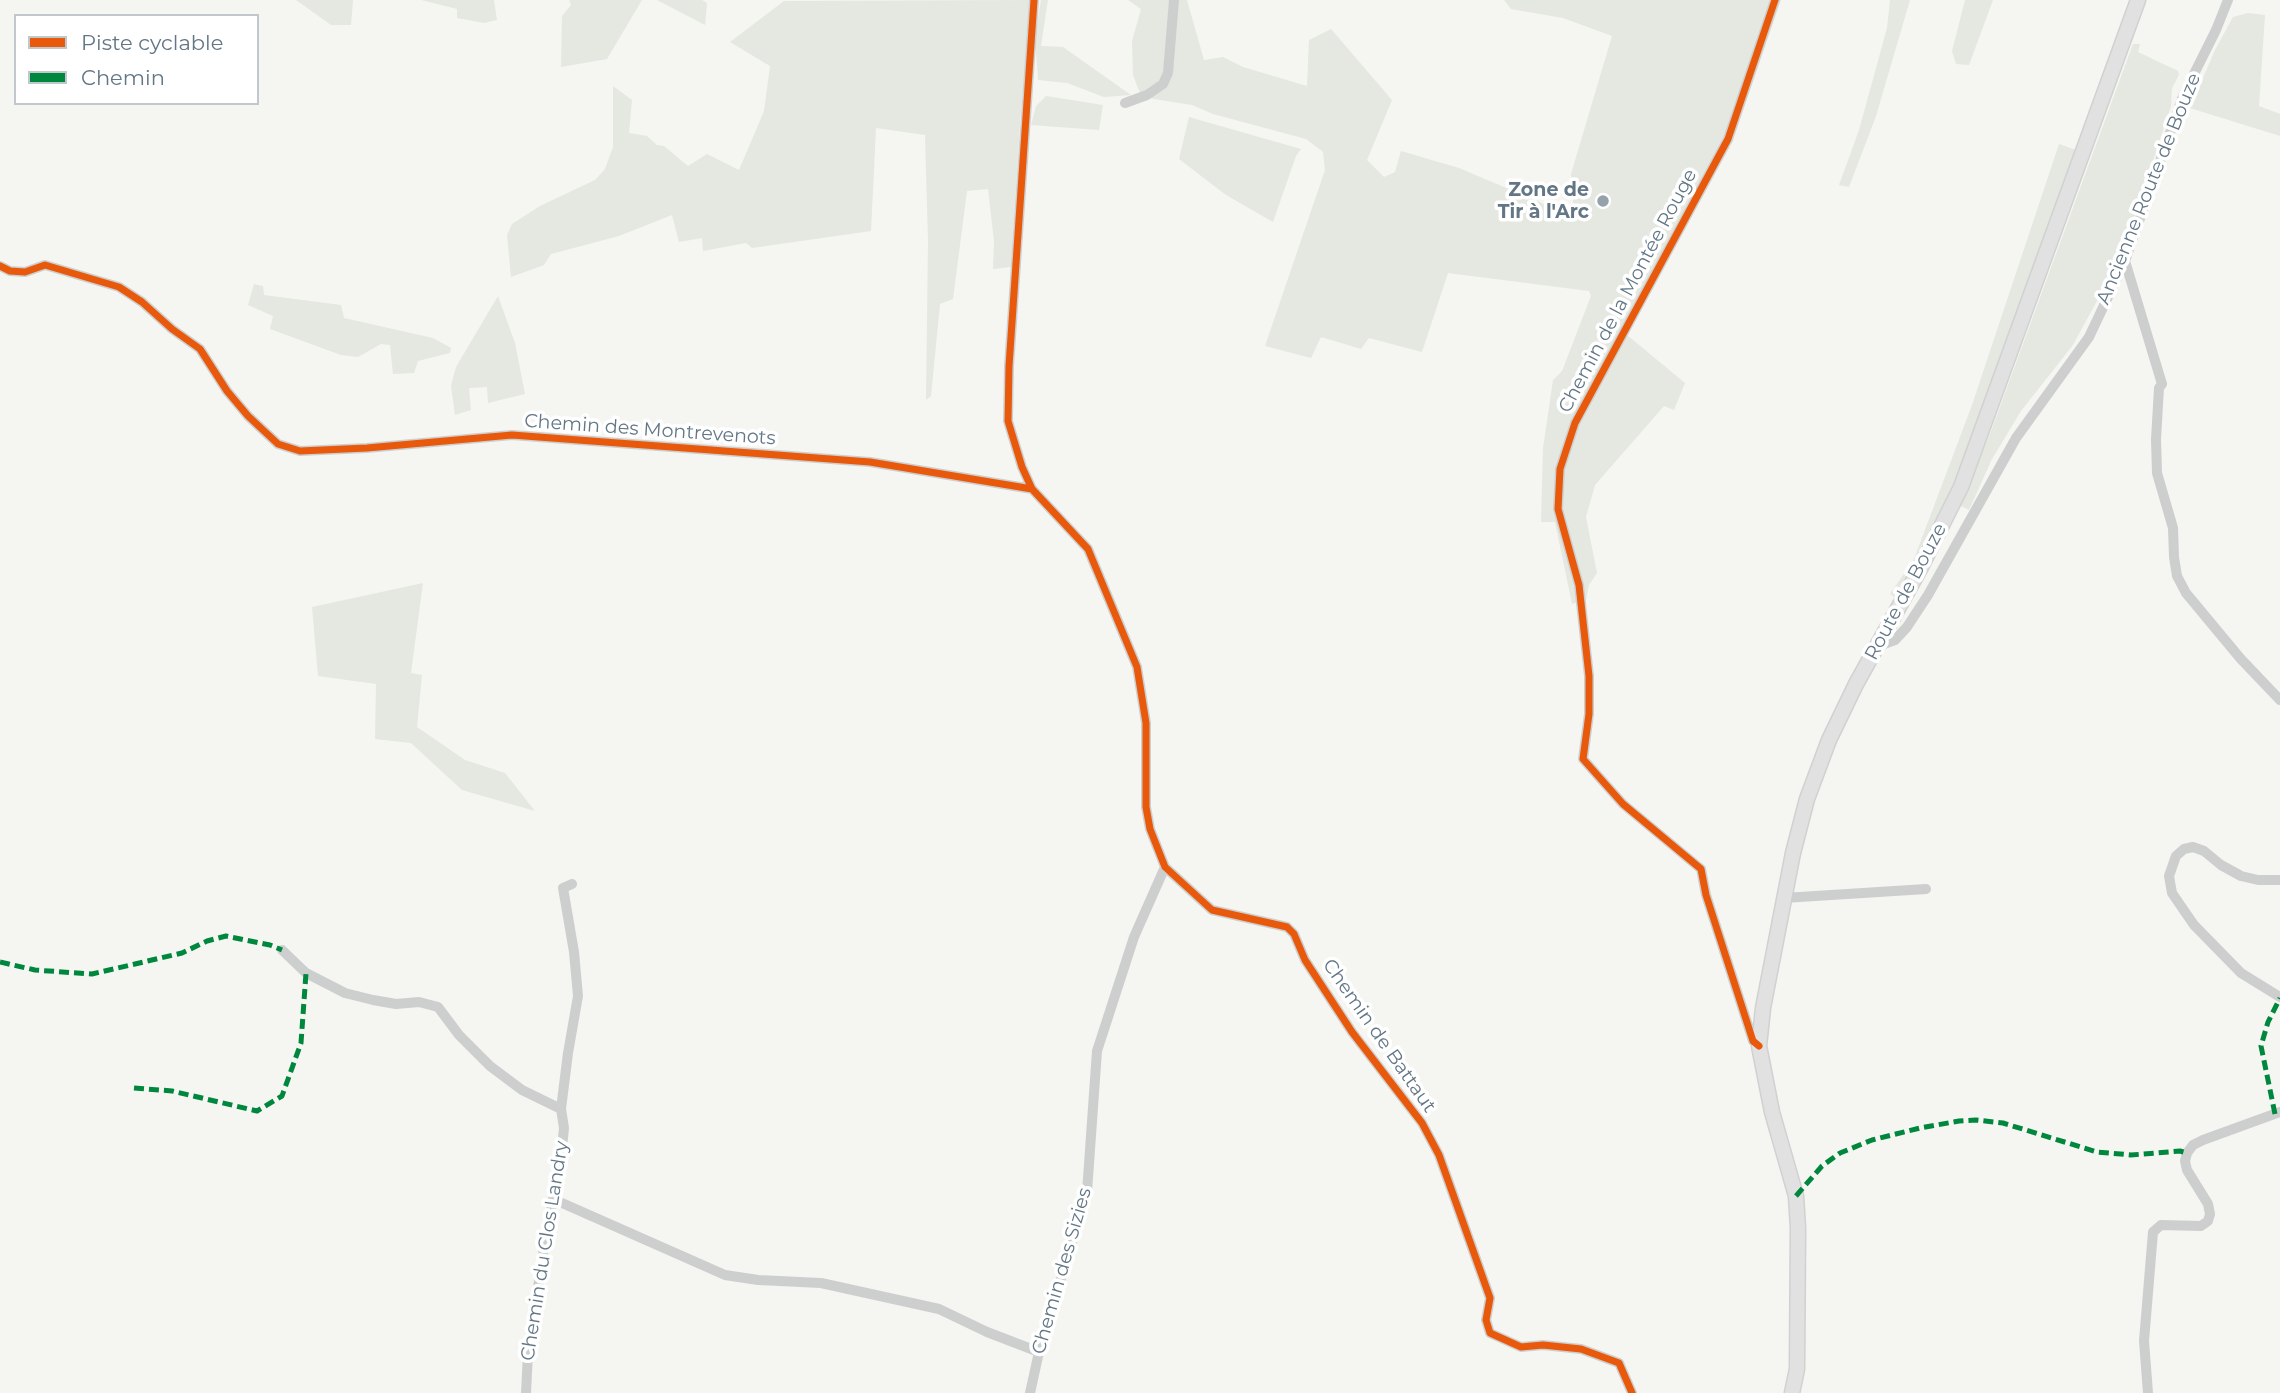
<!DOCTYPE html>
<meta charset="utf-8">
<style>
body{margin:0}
#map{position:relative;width:2280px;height:1393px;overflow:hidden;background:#f5f5f2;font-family:Montserrat,sans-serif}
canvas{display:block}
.legend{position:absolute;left:14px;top:14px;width:245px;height:91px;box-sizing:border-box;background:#fff;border:2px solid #c0c8ce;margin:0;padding:9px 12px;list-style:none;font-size:21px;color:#627685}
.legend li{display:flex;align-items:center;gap:14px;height:35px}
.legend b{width:35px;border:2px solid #c0c8ce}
</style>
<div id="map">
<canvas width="2280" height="1393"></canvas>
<ul class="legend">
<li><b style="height:9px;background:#e8590c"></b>Piste cyclable</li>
<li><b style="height:9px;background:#00873e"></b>Chemin</li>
</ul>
</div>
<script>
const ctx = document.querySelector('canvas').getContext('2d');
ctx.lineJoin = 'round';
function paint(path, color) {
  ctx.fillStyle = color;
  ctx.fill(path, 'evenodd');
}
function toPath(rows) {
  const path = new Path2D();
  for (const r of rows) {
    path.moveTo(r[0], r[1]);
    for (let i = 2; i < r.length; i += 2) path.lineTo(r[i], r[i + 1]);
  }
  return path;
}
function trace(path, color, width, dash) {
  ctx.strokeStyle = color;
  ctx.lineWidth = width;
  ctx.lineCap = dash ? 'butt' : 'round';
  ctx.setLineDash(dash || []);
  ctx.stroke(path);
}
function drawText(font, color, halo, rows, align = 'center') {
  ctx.font = font + ' Montserrat,sans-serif';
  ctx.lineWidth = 7;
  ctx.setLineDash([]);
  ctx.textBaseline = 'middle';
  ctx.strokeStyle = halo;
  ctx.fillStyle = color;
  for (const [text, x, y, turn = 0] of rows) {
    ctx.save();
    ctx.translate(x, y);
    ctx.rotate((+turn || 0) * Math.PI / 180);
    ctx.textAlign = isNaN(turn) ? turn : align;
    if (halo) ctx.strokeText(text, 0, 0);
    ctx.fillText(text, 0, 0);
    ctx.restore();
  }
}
paint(toPath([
 [296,0,353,0,351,25,331,25],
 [421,0,494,0,497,20,484,23,457,18,457,9],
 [569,0,642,0,607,59,561,67,562,16,571,5],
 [657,0,702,0,707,3,705,25],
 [1031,0,1020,124,1011,267,993,269,994,241,988,189,967,191,953,299,940,304,931,396,926,400,928,240,925,135,876,128,871,231,752,248,746,243,703,251,702,238,679,242,672,215,619,236,551,254,544,265,511,277,507,235,512,224,540,206,595,180,605,169,613,147,613,86,632,100,629,133,647,136,657,145,664,146,688,166,707,154,739,170,764,111,770,66,730,42,784,1],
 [1041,0,1048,0,1041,46,1063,47,1131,95,1104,97,1067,83,1038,80,1035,37],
 [1128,0,1187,0,1204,60,1223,57,1243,67,1307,86,1309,40,1331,29,1392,100,1367,160,1384,177,1395,172,1401,151,1459,168,1563,212,1573,203,1571,174,1612,36,1563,18,1511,9,1504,0,1781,0,1732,143,1627,335,1685,383,1674,410,1664,406,1595,485,1586,517,1597,573,1589,585,1586,600,1572,604,1555,522,1541,522,1543,448,1553,380,1562,371,1591,296,1589,291,1448,273,1422,352,1369,338,1361,349,1321,337,1311,358,1265,346,1325,170,1323,152,1306,139,1213,114,1192,105,1148,98,1139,91,1133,75,1132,41,1141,9],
 [1890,0,1910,0,1876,116,1849,187,1839,185,1859,130,1887,28],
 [1965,0,1993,0,1969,65,1956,64,1952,51],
 [2248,13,2265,15,2259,106,2280,114,2280,136,2190,108,2215,50,2233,17],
 [2133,44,2140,44,2138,52,2178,71,2179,75,2172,88,2171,106,2129,234,2112,273,2073,345,2021,411,1992,459,1969,510,1961,506,1993,426],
 [1046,96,1103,105,1099,130,1031,125,1036,106],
 [1189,117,1301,149,1296,156,1273,222,1226,195,1179,159],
 [2059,144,2076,150,1958,478,1897,599,1890,594,1914,559,1972,405],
 [254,284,263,286,264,295,341,305,344,318,433,338,451,348,450,353,418,361,414,373,393,374,390,345,381,344,358,357,341,355,270,329,273,316,248,305],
 [498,296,515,343,525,394,488,403,487,387,469,388,471,410,455,415,451,386,456,367],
 [423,583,411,673,422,675,417,727,465,760,505,773,535,811,462,790,411,743,375,739,376,684,318,676,312,607]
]), '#e4e8e0');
const major = toPath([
 [1792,1393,1797,1369,1798,1228,1796,1196,1772,1112,1759,1046,1763,1008,1793,853,1807,799,1829,740,1856,684,1921,567,1961,487,2138,0]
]);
trace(major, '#d0d1d1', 17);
trace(toPath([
 [1034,0,1009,366,1008,421,1022,467,1032,489,1088,549,1137,667,1146,723,1146,807,1150,829,1165,867,1212,910,1287,927,1294,934,1305,960,1352,1032,1422,1123,1439,1155,1490,1298,1486,1320,1490,1333,1521,1347,1543,1345,1581,1349,1619,1363,1632,1393],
 [1125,103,1147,95,1163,84,1168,73,1174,0],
 [2125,261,2162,384,2159,388,2156,439,2157,473,2173,528,2174,557,2177,576,2186,593,2240,658,2280,700],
 [0,266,10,271,25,272,45,265,119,287,142,302,172,329,200,349,227,391,248,416,278,444,300,451,367,448,512,435,870,462,1032,489],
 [1876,647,1895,640,1907,627,1928,595,2016,438,2089,337,2125,261,2183,96,2216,30,2228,0],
 [2280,880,2258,880,2241,876,2221,865,2204,851,2193,847,2184,849,2176,856,2169,876,2172,893,2194,925,2241,973,2280,997],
 [1784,898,1926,889],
 [282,950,306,973,345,993,373,1000,396,1004,419,1002,438,1007,459,1035,490,1066,522,1090,561,1109],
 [1759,1046,1753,1041,1706,895,1701,869,1623,804,1583,759,1589,714,1589,676,1579,585,1558,509,1560,469,1575,423,1728,139,1775,0],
 [553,1199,725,1275,758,1280,821,1283,939,1309,987,1332,1039,1352],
 [526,1393,528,1353,543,1254,561,1157,564,1128,561,1109,568,1053,578,996,574,952,563,888,572,884],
 [1030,1393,1039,1352,1087,1192,1097,1051,1134,937,1165,867],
 [2148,1393,2144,1341,2153,1232,2161,1225,2201,1226,2208,1221,2210,1214,2208,1204,2187,1170,2185,1161,2187,1153,2193,1145,2203,1140,2280,1112]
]), '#cdcfcf', 10);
trace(major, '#e1e1e2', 14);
trace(toPath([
 [0,962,35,970,92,974,182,953,207,941,226,936,270,945,282,950],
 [134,1088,172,1091,257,1111,282,1096,301,1043,306,973],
 [2275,1114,2261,1046,2268,1022,2280,998],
 [1796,1196,1822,1166,1840,1153,1872,1140,1920,1128,1959,1121,1976,1120,2003,1123,2097,1152,2131,1155,2180,1151,2187,1153]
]), '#00873e', 5, [10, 5]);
trace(toPath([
 [1034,0,1009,366,1008,421,1022,467,1032,489,1088,549,1137,667,1146,723,1146,807,1150,829,1165,867,1212,910,1287,927,1294,934,1305,960,1352,1032,1422,1123,1439,1155,1490,1298,1486,1320,1490,1333,1521,1347,1543,1345,1581,1349,1619,1363,1632,1393],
 [0,266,10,271,25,272,45,265,119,287,142,302,172,329,200,349,227,391,248,416,278,444,300,451,367,448,512,435,870,462,1032,489],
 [1759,1046,1753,1041,1706,895,1701,869,1623,804,1583,759,1589,714,1589,676,1579,585,1558,509,1560,469,1575,423,1728,139,1775,0]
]), '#e8590c', 7);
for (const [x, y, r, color] of [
 [1603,201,7,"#95a2ab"]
]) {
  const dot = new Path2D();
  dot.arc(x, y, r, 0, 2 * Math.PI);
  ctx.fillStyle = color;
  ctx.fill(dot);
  trace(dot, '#fff', 2.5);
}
drawText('19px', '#627685', '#fff', [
 ["Ancienne Route de Bouze",2149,189,-68],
 ["Chemin de la Montée Rouge",1628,291,-62],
 ["Chemin des Montrevenots",650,430,4],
 ["Route de Bouze",1906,592,-62],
 ["Chemin de Battaut",1379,1036,55],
 ["Chemin du Clos Landry",545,1251,-81],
 ["Chemin des Sizies",1062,1271,-74]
]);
drawText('bold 19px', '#627685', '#fff', [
 ["Zone de",1589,190],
 ["Tir à l'Arc",1589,212]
], 'right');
</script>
